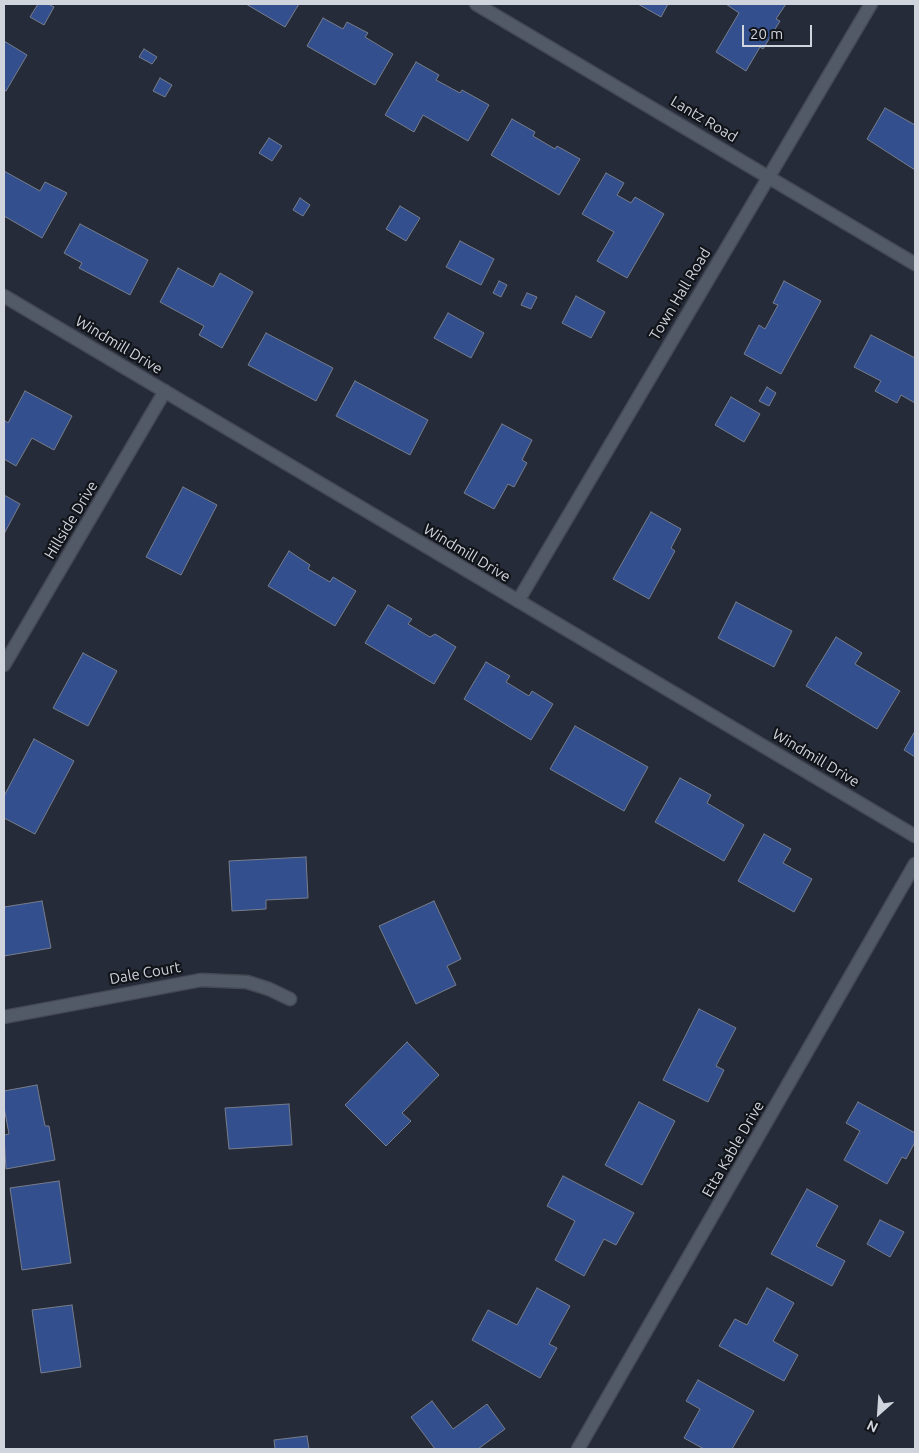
<!DOCTYPE html>
<style>
body{margin:0}
#map{position:relative;width:919px;height:1453px;overflow:hidden;background:#252b38;font-family:Ubuntu,sans-serif}
canvas{display:block}
.frame{position:absolute;inset:0;border:5px solid #d0d4dd;pointer-events:none}
.north{position:absolute;left:854px;top:1388px;width:50px;height:50px;-webkit-text-stroke:4px #111419;paint-order:stroke;rotate:206deg;font-size:14px;font-weight:700;line-height:20px;text-align:center;color:#d0d4dd}
.north::after{content:'';display:block;margin:auto;width:18px;height:22px;background:#d0d4dd;clip-path:polygon(50% 0,100% 100%,50% 72%,0 100%)}
.scale{position:absolute;left:742px;top:25px;width:70px;height:22px;box-sizing:border-box;border:2px solid #d0d4dd;border-top:0;padding-left:6px;font-size:15px;line-height:18px;white-space:nowrap;color:#d0d4dd;-webkit-text-stroke:4px #111419;paint-order:stroke}
</style>
<div id="map">
<canvas width="919" height="1453"></canvas>
<div class="frame"></div>
<div class="north">N</div>
<div class="scale">20 m</div>
</div>
<script>
const ctx = document.querySelector('canvas').getContext('2d');
ctx.lineJoin = 'round';
function paint(path, color) {
  ctx.fillStyle = color;
  ctx.fill(path, 'evenodd');
}
function toPath(rows) {
  const path = new Path2D();
  for (const r of rows) {
    path.moveTo(r[0], r[1]);
    for (let i = 2; i < r.length; i += 2) path.lineTo(r[i], r[i + 1]);
  }
  return path;
}
function trace(path, color, width, dash) {
  ctx.strokeStyle = color;
  ctx.lineWidth = width;
  ctx.lineCap = dash ? 'butt' : 'round';
  ctx.setLineDash(dash || []);
  ctx.stroke(path);
}
function drawText(font, color, halo, rows, align = 'center') {
  ctx.font = font + ' Ubuntu,sans-serif';
  ctx.lineWidth = 4.5;
  ctx.setLineDash([]);
  ctx.textBaseline = 'middle';
  ctx.strokeStyle = halo;
  ctx.fillStyle = color;
  for (const [text, x, y, turn = 0] of rows) {
    ctx.save();
    ctx.translate(x, y);
    ctx.rotate((+turn || 0) * Math.PI / 180);
    ctx.textAlign = isNaN(turn) ? turn : align;
    if (halo) ctx.strokeText(text, 0, 0);
    ctx.fillText(text, 0, 0);
    ctx.restore();
  }
}
const building = toPath([
 [38,4,48,4,54,7,44,25,30,17,38,4],
 [246,4,299,4,285,27,246,4],
 [638,4,668,4,661,17,638,4],
 [786,4,776,19,780,21,763,49,760,47,746,71,716,52,739,13,726,4,786,4],
 [323,18,343,29,347,22,368,33,365,37,393,54,375,85,307,46,323,18],
 [4,41,27,55,6,91,4,90,4,41],
 [144,49,157,57,152,64,139,57,144,49],
 [416,62,439,75,436,80,460,93,462,90,489,105,468,141,423,115,414,132,385,115,416,62],
 [160,78,172,85,165,97,153,91,160,78],
 [885,108,915,125,915,170,867,139,885,108],
 [512,119,535,132,533,136,555,149,557,146,580,159,559,195,491,155,512,119],
 [269,138,282,146,272,161,259,153,269,138],
 [4,171,40,191,45,182,67,193,42,238,4,216,4,171],
 [606,173,624,183,617,195,631,203,635,197,664,214,627,278,597,261,614,232,582,214,606,173],
 [300,198,310,205,303,216,293,210,300,198],
 [400,206,420,218,406,241,386,229,400,206],
 [80,224,148,260,130,295,79,268,82,263,64,253,80,224],
 [460,241,494,259,481,285,446,267,460,241],
 [178,268,213,287,220,273,253,292,222,348,199,335,204,326,160,302,178,268],
 [499,281,507,285,501,297,493,293,499,281],
 [784,281,821,301,781,374,744,354,759,325,765,329,778,305,773,303,784,281],
 [527,293,537,297,531,309,521,305,527,293],
 [576,296,605,312,591,338,562,323,576,296],
 [448,313,484,333,471,358,434,338,448,313],
 [266,333,333,368,316,401,248,365,266,333],
 [871,335,915,358,915,403,901,395,897,403,875,391,881,381,854,367,871,335],
 [355,381,428,420,410,455,336,416,355,381],
 [767,387,776,393,769,406,759,401,767,387],
 [25,391,72,416,54,450,32,438,16,466,4,459,4,420,8,423,25,391],
 [731,397,760,414,744,442,715,425,731,397],
 [502,424,532,440,522,460,527,463,514,487,508,484,494,509,464,493,502,424],
 [183,487,217,505,181,575,146,557,183,487],
 [4,495,20,504,4,534,4,495],
 [651,512,681,529,671,548,675,551,649,599,613,579,651,512],
 [289,551,310,565,308,569,330,582,333,577,356,591,335,626,268,586,289,551],
 [736,602,792,631,774,667,718,638,736,602],
 [388,605,412,619,408,624,430,637,435,634,456,647,434,684,365,643,388,605],
 [836,637,862,653,855,664,900,691,877,729,806,686,836,637],
 [83,653,117,671,88,726,53,708,83,653],
 [486,662,510,676,506,682,529,696,532,691,553,704,531,740,464,699,486,662],
 [575,726,648,767,624,811,550,769,575,726],
 [915,731,915,757,904,750,915,731],
 [34,739,74,761,35,834,4,818,4,796,34,739],
 [680,778,711,795,707,803,744,825,724,861,655,822,680,778],
 [764,834,791,849,783,863,812,879,794,912,738,881,764,834],
 [306,857,308,898,266,900,266,909,232,911,229,861,306,857],
 [42,901,51,948,4,956,4,907,42,901],
 [434,901,461,959,447,966,456,985,416,1004,379,926,434,901],
 [699,1009,736,1028,716,1066,724,1070,708,1102,663,1080,699,1009],
 [407,1042,439,1075,402,1113,411,1121,386,1146,345,1105,407,1042],
 [37,1085,45,1126,49,1126,55,1160,6,1169,4,1135,9,1134,4,1107,4,1091,37,1085],
 [639,1102,675,1121,642,1185,605,1165,639,1102],
 [858,1102,915,1133,915,1142,906,1159,902,1157,887,1184,844,1160,860,1131,846,1123,858,1102],
 [289,1104,292,1145,229,1149,225,1108,289,1104],
 [563,1176,634,1213,616,1245,604,1239,584,1276,555,1260,575,1221,547,1206,563,1176],
 [59,1181,71,1263,22,1270,10,1188,59,1181],
 [807,1189,838,1206,816,1246,845,1261,832,1286,771,1254,807,1189],
 [880,1220,904,1232,890,1257,867,1244,880,1220],
 [537,1288,570,1306,549,1344,557,1348,540,1378,472,1340,488,1310,517,1325,537,1288],
 [767,1288,794,1303,773,1341,798,1355,784,1381,719,1346,735,1319,747,1325,767,1288],
 [72,1305,81,1367,41,1373,32,1310,72,1305],
 [698,1380,754,1411,732,1449,704,1449,684,1438,700,1409,686,1401,698,1380],
 [432,1401,453,1429,487,1404,505,1429,478,1449,435,1449,411,1417,432,1401],
 [307,1436,309,1449,275,1449,274,1440,307,1436]
]);
paint(building, '#344f8d');
trace(building, '#767d8c', 1);
const minor = toPath([
 [4,296,915,836],
 [518,601,871,4],
 [4,665,165,391],
 [4,1017,201,980,247,982,269,989,290,999],
 [578,1449,915,864]
]);
const tertiary = toPath([
 [476,4,915,264]
]);
trace(minor, '#444954', 15);
trace(tertiary, '#444954', 15);
trace(minor, '#525967', 12);
trace(tertiary, '#525967', 12);
drawText('15px', '#d0d4dd', '#111419', [
 ["Lantz Road",704,119,31],
 ["Town Hall Road",680,294,-59],
 ["Windmill Drive",119,345,31],
 ["Hillside Drive",71,520,-59],
 ["Windmill Drive",467,553,31],
 ["Windmill Drive",816,758,31],
 ["Dale Court",145,973,-10],
 ["Etta Kable Drive",733,1149,-60]
]);
</script>
